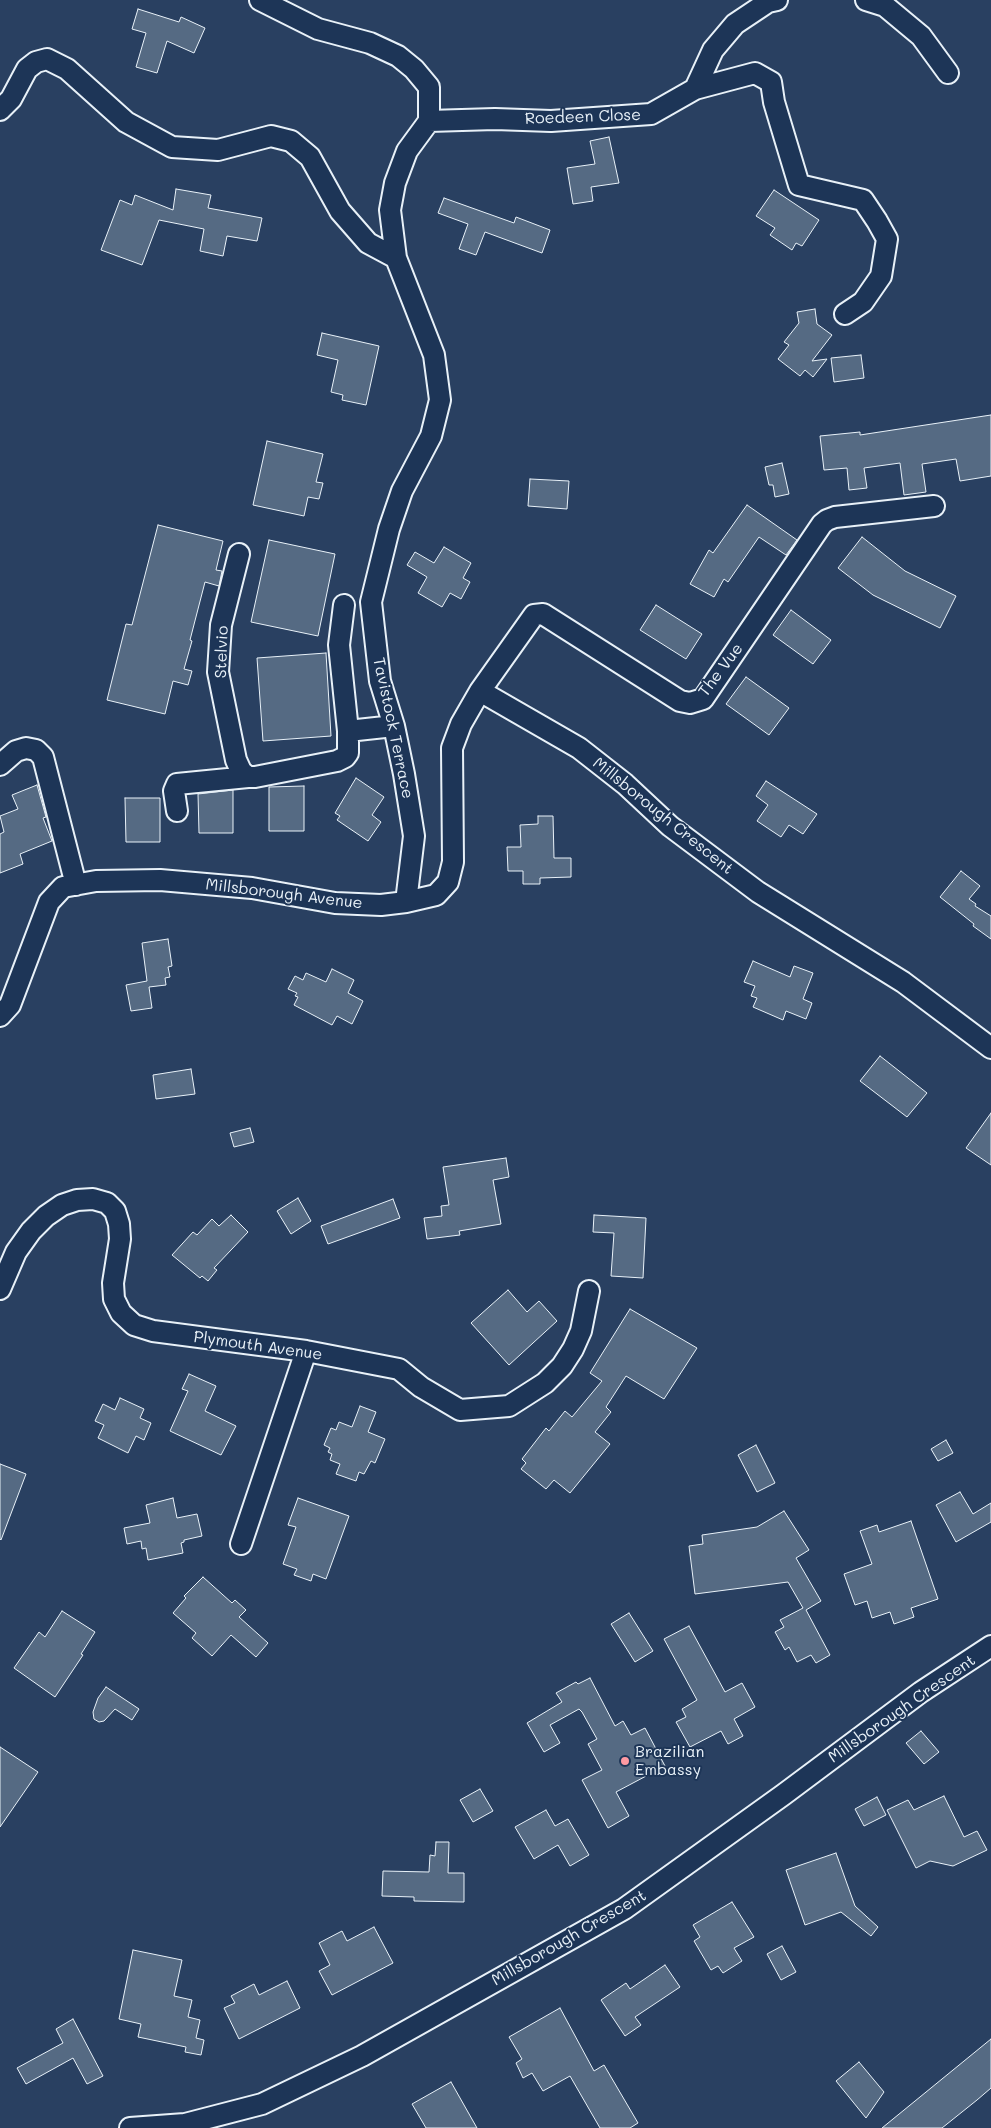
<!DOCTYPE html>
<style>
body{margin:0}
canvas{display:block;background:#294061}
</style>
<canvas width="991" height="2128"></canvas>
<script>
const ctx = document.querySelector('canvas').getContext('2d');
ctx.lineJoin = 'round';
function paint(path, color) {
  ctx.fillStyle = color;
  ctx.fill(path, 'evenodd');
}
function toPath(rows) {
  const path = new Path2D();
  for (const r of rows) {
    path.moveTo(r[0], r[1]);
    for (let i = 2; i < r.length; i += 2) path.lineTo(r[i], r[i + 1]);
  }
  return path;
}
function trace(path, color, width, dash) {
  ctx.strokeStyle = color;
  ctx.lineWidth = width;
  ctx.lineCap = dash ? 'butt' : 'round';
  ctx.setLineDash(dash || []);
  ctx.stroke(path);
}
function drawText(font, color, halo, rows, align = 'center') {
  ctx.font = font + ' Mali,sans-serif';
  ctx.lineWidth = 4;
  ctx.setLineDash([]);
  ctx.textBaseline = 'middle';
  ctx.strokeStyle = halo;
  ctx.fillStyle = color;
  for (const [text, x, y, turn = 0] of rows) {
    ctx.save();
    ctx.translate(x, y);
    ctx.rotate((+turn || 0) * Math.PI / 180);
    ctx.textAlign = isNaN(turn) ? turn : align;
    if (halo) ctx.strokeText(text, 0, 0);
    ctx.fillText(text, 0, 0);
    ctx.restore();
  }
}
const building = toPath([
 [138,9,179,22,181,17,205,28,194,53,167,41,157,73,136,67,146,33,132,29,138,9],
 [609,137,619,183,591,187,593,201,573,204,567,168,595,164,590,141,609,137],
 [176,189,211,195,208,208,262,218,257,241,227,236,223,256,200,251,204,229,159,220,142,265,101,250,120,200,132,205,135,195,173,210,176,189],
 [774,190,819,220,802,246,796,243,792,250,770,235,775,228,756,216,774,190],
 [444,198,514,223,516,217,550,230,542,253,485,232,476,255,459,249,468,224,438,213,444,198],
 [815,309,817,324,832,335,812,361,827,359,813,377,805,370,800,376,778,359,789,345,784,342,799,323,797,312,815,309],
 [322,333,379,346,366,405,342,400,343,395,331,392,338,360,317,355,322,333],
 [861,355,864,378,834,382,831,358,861,355],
 [991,415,991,476,960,481,956,459,922,464,926,492,904,495,900,463,864,468,867,488,849,490,847,468,824,470,820,436,860,432,860,435,991,415],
 [267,441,323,454,316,482,323,483,319,499,308,497,304,516,253,505,267,441],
 [782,463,789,494,775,497,773,485,769,485,765,467,782,463],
 [530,479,569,481,567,509,528,506,530,479],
 [747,505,797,540,786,555,759,537,728,582,724,579,714,597,690,584,709,550,713,553,747,505],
 [158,525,223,541,216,570,222,571,219,586,205,582,190,640,192,641,184,669,192,671,188,685,173,681,165,714,107,700,126,624,132,625,158,525],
 [862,537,905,571,956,596,940,628,873,595,838,568,862,537],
 [269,540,335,554,318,636,251,622,269,540],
 [444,547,471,563,463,578,470,582,461,599,450,593,442,607,418,593,427,577,407,565,415,552,434,563,444,547],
 [656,605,702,634,686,659,640,630,656,605],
 [791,610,831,640,813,664,773,635,791,610],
 [326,653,331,736,263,741,257,658,326,653],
 [746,677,789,708,769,735,726,704,746,677],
 [356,778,384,797,372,815,381,822,368,841,337,820,340,816,335,813,356,778],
 [766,781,817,814,803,834,789,825,781,837,757,821,768,805,756,796,766,781],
 [37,785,46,817,43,818,52,841,20,854,23,864,0,873,0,834,4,832,0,816,18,809,12,795,37,785],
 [304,786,304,831,269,831,269,787,304,786],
 [233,790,233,833,199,833,198,794,233,790],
 [125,798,160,798,160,842,126,842,125,798],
 [538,816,553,816,554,858,571,858,571,877,540,878,540,884,523,884,523,871,508,871,507,847,521,847,520,825,538,824,538,816],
 [961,871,980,886,969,899,976,904,975,906,991,916,991,939,973,926,974,924,940,897,961,871],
 [168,939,172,966,168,967,170,977,165,978,166,985,149,987,152,1008,131,1011,126,985,147,981,142,943,168,939],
 [753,961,790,977,794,966,813,973,803,999,812,1003,806,1019,786,1011,783,1020,753,1007,757,998,751,996,755,986,744,982,753,961],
 [332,969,354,980,348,993,363,1001,352,1024,337,1016,332,1025,294,1005,298,997,295,996,297,993,288,989,295,976,303,980,306,973,326,982,332,969],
 [880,1056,927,1093,907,1117,860,1081,880,1056],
 [191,1069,195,1094,156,1099,153,1075,191,1069],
 [991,1113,991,1165,966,1148,991,1113],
 [250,1128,254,1142,234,1147,230,1133,250,1128],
 [506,1158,509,1177,493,1180,501,1224,459,1231,460,1235,427,1239,424,1218,442,1216,441,1206,449,1205,443,1167,506,1158],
 [298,1198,311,1221,291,1234,277,1211,298,1198],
 [393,1199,400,1218,328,1244,321,1226,393,1199],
 [231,1215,248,1232,214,1268,217,1270,208,1281,202,1276,200,1278,172,1255,193,1232,197,1235,212,1219,219,1226,231,1215],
 [594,1215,646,1218,643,1278,611,1276,614,1233,593,1232,594,1215],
 [508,1290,527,1312,539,1301,557,1321,509,1365,471,1323,508,1290],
 [630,1309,697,1348,664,1399,626,1376,606,1407,611,1412,595,1432,610,1444,570,1493,554,1480,546,1489,521,1469,526,1463,522,1459,546,1428,549,1431,565,1411,572,1417,602,1381,590,1373,630,1309],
 [189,1374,216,1386,205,1411,236,1426,221,1455,170,1431,188,1391,182,1389,189,1374],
 [120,1398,144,1409,140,1418,151,1423,144,1440,136,1436,128,1453,98,1438,104,1425,95,1421,103,1404,115,1410,120,1398],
 [360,1406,376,1412,368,1432,385,1439,375,1463,371,1461,364,1474,359,1472,356,1481,336,1474,340,1464,330,1460,332,1454,328,1452,330,1448,324,1445,331,1428,336,1430,339,1422,352,1427,360,1406],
 [946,1440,953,1453,938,1461,931,1449,946,1440],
 [756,1445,775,1483,757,1492,738,1455,756,1445],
 [0,1464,26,1474,1,1540,0,1539,0,1464],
 [960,1492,973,1514,991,1503,991,1522,956,1542,936,1505,960,1492],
 [173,1498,177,1518,197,1514,202,1536,184,1540,184,1542,181,1543,183,1553,148,1560,146,1548,142,1549,141,1541,127,1544,124,1528,150,1523,146,1505,173,1498],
 [298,1498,349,1516,326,1579,313,1574,311,1581,294,1575,297,1569,283,1564,296,1527,288,1525,298,1498],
 [784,1511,809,1550,796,1558,821,1601,806,1610,830,1655,816,1663,811,1655,797,1662,789,1647,785,1650,775,1632,784,1627,780,1620,803,1608,788,1582,695,1594,689,1546,703,1544,702,1535,757,1527,784,1511],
 [911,1521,938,1599,911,1608,914,1617,894,1624,890,1612,872,1618,867,1601,855,1605,844,1574,872,1564,860,1531,877,1525,879,1532,911,1521],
 [203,1577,232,1603,235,1600,246,1610,239,1617,268,1643,256,1657,231,1635,212,1656,192,1638,196,1633,173,1613,186,1598,184,1596,203,1577],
 [62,1611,95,1632,81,1654,83,1655,55,1697,14,1668,39,1632,45,1637,62,1611],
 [629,1613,653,1651,635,1662,611,1624,629,1613],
 [689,1626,725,1692,742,1683,755,1707,734,1719,743,1736,728,1744,721,1731,690,1747,676,1722,686,1717,682,1709,697,1700,664,1639,689,1626],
 [590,1678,615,1726,623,1721,631,1735,645,1728,665,1766,616,1792,629,1816,608,1828,582,1780,602,1770,588,1744,597,1739,582,1712,579,1709,550,1725,560,1743,544,1752,527,1723,562,1702,556,1693,576,1682,578,1684,590,1678],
 [106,1687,139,1709,132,1720,115,1709,104,1721,99,1722,94,1719,93,1712,98,1698,106,1687],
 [921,1731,939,1752,924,1764,906,1743,921,1731],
 [0,1747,38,1772,0,1827,0,1747],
 [480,1789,493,1811,473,1822,460,1800,480,1789],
 [944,1796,964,1837,977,1831,987,1850,953,1866,930,1861,916,1868,887,1810,908,1800,914,1810,944,1796],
 [877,1797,886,1815,864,1826,855,1809,877,1797],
 [546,1810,555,1826,568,1819,589,1855,570,1866,558,1845,534,1859,515,1827,546,1810],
 [436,1842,449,1842,448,1873,464,1873,464,1902,414,1901,414,1897,382,1896,383,1871,429,1872,430,1855,435,1856,436,1842],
 [836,1853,855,1906,878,1927,871,1936,841,1912,805,1925,786,1870,836,1853],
 [732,1902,754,1937,734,1948,742,1961,723,1973,718,1966,711,1970,694,1941,700,1937,693,1925,732,1902],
 [374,1927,393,1963,332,1995,319,1971,330,1965,319,1943,342,1931,347,1941,374,1927],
 [782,1946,796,1972,781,1980,767,1954,782,1946],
 [133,1950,182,1960,174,1996,192,2000,188,2017,200,2020,196,2038,204,2040,201,2055,185,2052,186,2047,138,2037,141,2024,119,2019,133,1950],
 [665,1965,680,1987,635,2017,641,2025,625,2036,601,2000,626,1983,630,1989,665,1965],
 [287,1981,300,2008,239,2039,224,2008,235,2003,231,1996,254,1984,259,1995,287,1981],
 [560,2008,594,2071,604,2065,638,2123,630,2128,600,2128,570,2076,543,2091,532,2073,523,2078,516,2063,522,2059,509,2037,560,2008],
 [73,2019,103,2076,87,2084,73,2058,26,2084,17,2068,63,2043,56,2029,73,2019],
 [991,2039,991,2088,977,2100,942,2128,882,2128,991,2039],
 [859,2062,884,2092,866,2118,836,2081,859,2062],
 [451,2082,477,2128,426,2128,412,2104,451,2082]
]);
paint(building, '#556a83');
trace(building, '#e8f1f8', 1);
const street = toPath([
 [260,0,318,29,370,43,398,56,414,69,429,87,429,121,407,151,395,183,390,210,396,258,434,355,440,400,431,436,402,491,389,529,371,602,380,681,394,726,404,774,414,836,406,902],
 [866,0,885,6,921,36,948,73],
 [695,89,755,73,771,82,774,102,799,185,863,200,877,221,887,239,881,276,863,302,845,314],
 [0,110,11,99,27,69,36,62,47,59,67,69,126,122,172,147,218,150,271,136,291,141,310,157,340,211,368,243,396,258],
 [429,121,495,119,551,121,651,114,695,89,713,50,735,24,768,2,777,0],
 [239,554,221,625,218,672,236,760,241,771,248,777,255,777,337,761,345,757,348,753,348,731,394,726],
 [344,605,339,645,348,731],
 [480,691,579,748,625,784,670,826,758,892,903,982,991,1048],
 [0,765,16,751,26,748,36,750,43,757,76,885],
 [177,811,174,791,177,784,248,777],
 [0,1016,10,1005,49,902,63,887,96,881,160,880,252,888,335,903,381,905,406,902,436,895,448,882,453,862,452,748,461,724,480,691,534,615,543,614,680,701,690,703,703,699,822,524,827,520,835,517,934,506],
 [0,1289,16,1252,31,1231,46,1216,62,1205,77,1200,93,1199,107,1203,115,1211,119,1224,120,1239,113,1283,114,1299,121,1313,134,1325,153,1331,306,1351,399,1369,421,1387,460,1410,509,1406,545,1383,562,1366,573,1349,581,1331,589,1291],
 [241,1544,306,1351],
 [130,2128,185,2124,262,2104,362,2056,624,1909,783,1795,921,1692,991,1646]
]);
trace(street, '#e8f1f8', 24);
trace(street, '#1d3557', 20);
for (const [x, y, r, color] of [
 [625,1761,5,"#ff9aa2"]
]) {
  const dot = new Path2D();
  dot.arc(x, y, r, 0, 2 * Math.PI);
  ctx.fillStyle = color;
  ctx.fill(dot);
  trace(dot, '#1d3557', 2);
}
drawText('16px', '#e8f1f8', '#1d3557', [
 ["Roedeen Close",583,117,-2],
 ["Stelvio",222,652,-88],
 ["The Vue",721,670,-53],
 ["Tavistock Terrace",393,728,78],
 ["Millsborough Crescent",663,816,39],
 ["Millsborough Avenue",284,894,7],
 ["Plymouth Avenue",258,1346,8],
 ["Millsborough Crescent",902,1709,-35],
 ["Millsborough Crescent",569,1938,-30]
]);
drawText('16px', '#e8f1f8', '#1d3557', [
 ["Brazilian",635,1752],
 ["Embassy",635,1770]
], 'left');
</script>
